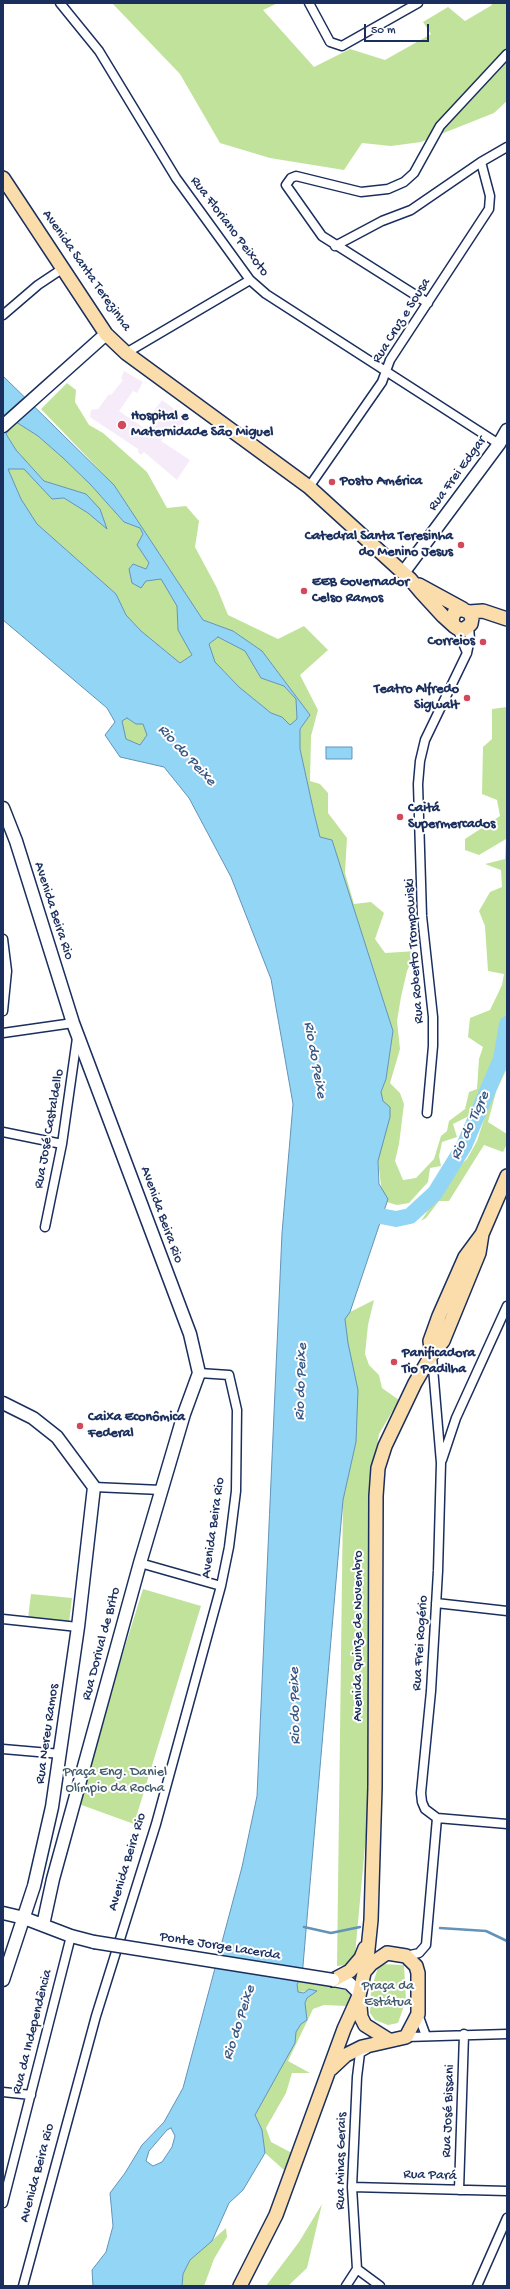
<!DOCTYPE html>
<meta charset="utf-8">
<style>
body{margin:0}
#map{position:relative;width:510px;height:2289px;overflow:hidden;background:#fff;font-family:"Gochi Hand",sans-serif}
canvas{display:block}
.frame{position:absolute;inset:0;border:4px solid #1b2f5e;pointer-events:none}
.scale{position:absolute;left:364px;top:24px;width:65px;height:18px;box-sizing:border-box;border:2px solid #1b2f5e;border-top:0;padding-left:5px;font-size:12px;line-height:14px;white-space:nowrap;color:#1b2f5e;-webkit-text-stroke:3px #fff;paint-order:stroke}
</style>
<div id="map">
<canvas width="510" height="2289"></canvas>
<div class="frame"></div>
<div class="scale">50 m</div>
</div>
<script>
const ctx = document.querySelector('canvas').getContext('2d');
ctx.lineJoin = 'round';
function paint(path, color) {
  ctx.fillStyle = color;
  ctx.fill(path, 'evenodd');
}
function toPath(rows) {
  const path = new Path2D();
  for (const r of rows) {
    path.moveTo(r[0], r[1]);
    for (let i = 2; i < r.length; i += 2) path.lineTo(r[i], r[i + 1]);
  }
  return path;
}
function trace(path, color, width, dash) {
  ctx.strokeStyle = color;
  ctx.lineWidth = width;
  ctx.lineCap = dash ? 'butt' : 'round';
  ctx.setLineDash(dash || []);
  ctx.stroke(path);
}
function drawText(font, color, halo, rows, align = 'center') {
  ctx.font = font + ' "Gochi Hand",sans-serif';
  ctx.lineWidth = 4;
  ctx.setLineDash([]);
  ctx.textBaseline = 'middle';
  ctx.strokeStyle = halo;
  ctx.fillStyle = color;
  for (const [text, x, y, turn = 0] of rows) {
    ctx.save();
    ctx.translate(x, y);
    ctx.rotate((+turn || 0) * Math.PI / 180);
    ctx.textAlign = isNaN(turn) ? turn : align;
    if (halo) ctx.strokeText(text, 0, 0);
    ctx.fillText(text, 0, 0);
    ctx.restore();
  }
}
paint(toPath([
 [124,371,143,382,137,393,133,391,119,411,147,430,159,418,153,412,162,400,188,419,176,433,172,430,161,441,190,460,177,480,144,452,141,455,138,452,138,449,90,417,91,410,98,409,109,394,111,395,123,380,121,378]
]), '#f6ecf9');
paint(toPath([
 [112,3,278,3,263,10,314,67,350,49,385,60,431,34,423,22,448,7,465,21,492,5,491,3,507,3,507,101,494,113,421,142,391,146,362,143,344,170,270,158,220,143,180,74],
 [67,383,76,390,75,402,89,425,103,433,147,472,167,508,186,506,199,521,195,547,217,588,228,615,278,639,304,626,328,650,300,675,318,710,311,736,310,781,320,784,328,793,328,813,347,838,345,873,354,904,371,902,384,913,375,939,385,953,416,951,407,971,401,997,397,1021,400,1049,390,1083,400,1093,404,1104,399,1144,395,1161,403,1180,416,1178,434,1159,441,1136,447,1131,449,1121,465,1109,469,1092,477,1089,479,1059,483,1047,468,1037,470,1018,490,1010,502,985,504,974,488,971,485,926,479,911,490,892,502,887,501,870,485,864,505,859,506,839,479,855,465,850,465,839,500,816,497,800,482,794,483,747,492,739,492,709,507,707,507,1010,504,1028,480,1103,469,1116,453,1124,457,1137,442,1142,439,1156,441,1166,430,1168,428,1182,409,1203,397,1205,383,1201,378,1161,381,1092,386,1079,393,1031,332,841,320,837,314,813,300,749,300,729,310,715,262,651,233,631,203,620,114,485,41,409],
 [16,422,38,436,62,457,90,484,124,522,140,527,143,534,138,545,149,563,146,569,133,564,129,569,146,581,161,578,177,606,178,630,192,655,180,663,141,631,126,615,116,594,37,524,21,499,8,469,24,468,52,499,64,498,88,513,106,528,86,494,44,481,16,450,6,434],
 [218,637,245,651,261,678,284,686,296,699,297,719,290,725,282,717,271,713,239,687,215,662,209,644],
 [127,718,136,724,143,724,147,735,140,745,126,739,121,721],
 [507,1048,507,1068,496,1092,488,1122,507,1134,507,1144,503,1152,484,1145,449,1201,439,1201,426,1218,421,1221,454,1171,467,1159,477,1141],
 [374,1300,368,1325,365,1354,369,1365,379,1375,382,1388,399,1400,379,1434,372,1474,367,1824,355,1955,347,1965,337,1966,343,1500,356,1442,345,1318,350,1312],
 [143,1589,201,1606,134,1824,76,1803],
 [31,1594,72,1598,69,1623,28,1618],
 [379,1964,404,1965,406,2000,398,2023,388,2025,375,2020,370,2013,371,1990],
 [300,1980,341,1988,352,1993,346,2006,324,2005,313,2009,288,2061,310,2073,292,2073,286,2093,266,2128,271,2142,292,2153,284,2170,265,2153,262,2130,255,2115,295,2043,296,2032,301,2024,307,2020,305,2003,307,1998,317,1991,298,1992,297,1984],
 [322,2204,307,2268,288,2286,266,2286,299,2242],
 [226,2228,227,2237,214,2259,204,2286,182,2286,183,2274,190,2260]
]), '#c1e29a');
const water = toPath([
 [3,376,114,485,203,620,233,631,262,651,310,715,300,729,300,749,314,813,320,837,332,840,393,1031,386,1079,381,1092,383,1101,390,1107,390,1117,378,1161,379,1184,388,1199,350,1312,345,1319,348,1343,358,1390,356,1442,343,1500,302,1977,297,1984,298,1992,304,1993,309,1989,317,1991,307,1998,305,2003,307,2020,301,2024,296,2032,295,2043,255,2115,262,2130,265,2153,243,2190,229,2203,212,2241,190,2260,183,2274,182,2286,93,2286,92,2270,106,2252,113,2226,110,2193,125,2173,142,2145,164,2122,183,2088,242,1867,257,1796,282,1233,293,1104,271,979,231,877,189,798,164,767,120,757,105,735,115,722,107,708,3,620,3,376],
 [16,422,38,436,62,457,90,484,124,522,140,528,143,534,137,545,149,563,146,569,133,564,129,569,132,583,141,588,146,581,161,579,177,606,178,630,192,655,180,663,141,631,126,615,116,594,37,524,21,499,8,469,24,469,52,499,64,498,88,513,107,529,100,509,86,494,44,481,16,450,6,434,16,422],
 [218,637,245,651,261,678,284,686,296,699,297,719,290,725,282,717,271,713,239,687,215,662,209,644,218,637],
 [127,718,136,724,143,724,147,735,140,745,126,739,122,721,127,718],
 [171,2128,175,2136,172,2147,162,2162,153,2166,146,2161,149,2151,167,2130,171,2128],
 [326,747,352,747,352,759,326,759,326,747]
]);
paint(water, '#93d5f4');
trace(water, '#6393b8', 1);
trace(toPath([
 [304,1927,331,1933,360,1927],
 [440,1928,486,1931,507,1941]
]), '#6393b8', 2.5);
trace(toPath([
 [360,1212,396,1219,410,1216,435,1193,464,1146,501,1059,507,1024]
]), '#93d5f4', 16);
const street = toPath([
 [60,3,99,51,176,178,250,280,266,294,499,444],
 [309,3,330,42,342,46,418,3],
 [335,246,382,221,411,210,481,162,507,147],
 [428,303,322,236,286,185,291,178,296,176,361,192,388,189,404,182,414,173,440,126,507,54],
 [3,315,38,285,62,269],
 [126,353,250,280],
 [309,487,382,382,390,360,489,209,490,196,481,162],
 [457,628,467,653],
 [3,939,7,971,3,1011],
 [3,1033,73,1023],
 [427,1113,433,1046,433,1017,422,916,418,784,420,761,425,740,467,653,470,639,469,627],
 [3,1132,62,1144],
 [45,1227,62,1144,77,1038],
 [432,1356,441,1463,438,1571,431,1691,421,1793,422,1802,425,1809,437,1818],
 [442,1460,456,1418,507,1306],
 [94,1487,161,1490],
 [140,1563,221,1586],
 [436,1603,507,1611],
 [3,1619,78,1627],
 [3,1749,61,1754],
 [437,1818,507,1824],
 [406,1956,419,1953,426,1945,437,1818],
 [418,2014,426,2036],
 [406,2037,507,2034],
 [3,2092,31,2095],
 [352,2187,507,2191],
 [459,2190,464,2034],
 [3,2203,71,1936],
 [357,2269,380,2286],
 [23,2286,96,2016,156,1824,221,1586,229,1547,236,1491,237,1410,229,1375,199,1373],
 [346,2286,357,2269,352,2187,357,2077,360,2053,367,2049],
 [477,2286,507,2218]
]);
const secondary = toPath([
 [3,426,106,334],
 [403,573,499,444,507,430],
 [3,808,16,841,73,1023,190,1334,199,1373,184,1414,140,1563,53,1879,43,1925],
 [3,1403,33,1418,57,1437,94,1487,78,1627,52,1807,34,1886,3,1980],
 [3,1913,24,1918,71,1936,94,1942],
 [333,1980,349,1983,359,1993]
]);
const primary = toPath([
 [3,178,106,334,126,353,309,487,410,579,421,592,443,616,454,626,457,628,463,630,471,624,472,618,469,612,460,609,454,613,452,620,454,626],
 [419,585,463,609],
 [469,612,483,611,507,619],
 [432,1354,430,1341,439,1316,465,1257,482,1234],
 [333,1980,350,1971,361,1958,365,1948],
 [389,2040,365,2025,361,2017,359,1996,367,1959,371,1920,375,1787,376,1496,378,1468,385,1446,415,1383,432,1354,443,1341,479,1253,482,1234,507,1176],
 [331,2069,346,2055,362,2047,406,2037,418,2014,418,1973,416,1966,406,1956,387,1953,371,1964,365,1971],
 [240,2286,276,2215,344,2029,358,1998]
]);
trace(street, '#1b2f5e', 11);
trace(secondary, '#1b2f5e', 15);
trace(primary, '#1b2f5e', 16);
trace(street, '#fff', 8);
trace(secondary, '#fff', 12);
trace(primary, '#fbddab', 13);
const secondaryBridge = toPath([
 [94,1942,333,1980]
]);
trace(secondaryBridge, '#1b2f5e', 15, []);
trace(secondaryBridge, '#fff', 12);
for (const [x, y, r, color] of [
 [122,425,5,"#d1495b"],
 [332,482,4,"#d1495b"],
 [461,545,4,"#d1495b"],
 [304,591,4,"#d1495b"],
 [483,642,4,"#d1495b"],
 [467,698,4,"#d1495b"],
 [400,817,4,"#d1495b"],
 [394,1362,4,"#d1495b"],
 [80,1426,4,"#d1495b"]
]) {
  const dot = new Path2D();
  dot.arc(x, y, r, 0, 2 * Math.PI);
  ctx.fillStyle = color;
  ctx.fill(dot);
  trace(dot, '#fff', 1.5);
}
drawText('14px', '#1b2f5e', '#fff', [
 ["Rua Floriano Peixoto",229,227,53],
 ["Avenida Santa Terezinha",86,271,55],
 ["Rua Cruz e Sousa",402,321,-58],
 ["Rua Frei Edgar",458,474,-54],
 ["Avenida Beira Rio",53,911,72],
 ["Rua Roberto Trompowiski",415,951,-94],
 ["Rua José Castaldello",50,1129,-80],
 ["Avenida Beira Rio",161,1215,70],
 ["Avenida Beira Rio",214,1528,-82],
 ["Avenida Quinze de Novembro",359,1636,-90],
 ["Rua Frei Rogério",421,1643,-86],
 ["Rua Dorival de Brito",102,1644,-75],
 ["Rua Nereu Ramos",48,1734,-82],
 ["Avenida Beira Rio",128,1862,-73],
 ["Ponte Jorge Lacerda",220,1947,9],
 ["Rua da Independência",33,2032,-76],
 ["Rua José Bissani",449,2111,-88],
 ["Rua Minas Gerais",342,2161,-89],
 ["Avenida Beira Rio",38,2173,-75],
 ["Rua Pará",430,2176,2]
]);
drawText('bold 14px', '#1b2f5e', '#fff', [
 ["Hospital e",131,417],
 ["Maternidade São Miguel",131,433],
 ["Posto América",340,482],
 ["Catedral Santa Teresinha",453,537,"right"],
 ["do Menino Jesus",453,553,"right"],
 ["EEB Governador",312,583],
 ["Celso Ramos",312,599],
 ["Correios",475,642,"right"],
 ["Teatro Alfredo",459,690,"right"],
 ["Sigwalt",459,706,"right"],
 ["Caitá",408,809],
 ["Supermercados",408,825],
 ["Panificadora",402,1354],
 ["Tio Padilha",402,1370],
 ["Caixa Econômica",88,1418],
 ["Federal",88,1434]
], 'left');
drawText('14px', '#445c6d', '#fff', [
 ["Praça Eng. Daniel",115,1773],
 ["Olímpio da Rocha",115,1789],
 ["Praça da",388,1987],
 ["Estátua",388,2003]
]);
drawText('italic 15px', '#395884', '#fff', [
 ["Rio do Peixe",186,756,47],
 ["Rio do Peixe",314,1060,80],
 ["Rio do Tigre",471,1126,-65],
 ["Rio do Peixe",302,1382,-88],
 ["Rio do Peixe",296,1706,-91],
 ["Rio do Peixe",240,2023,-72]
]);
</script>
